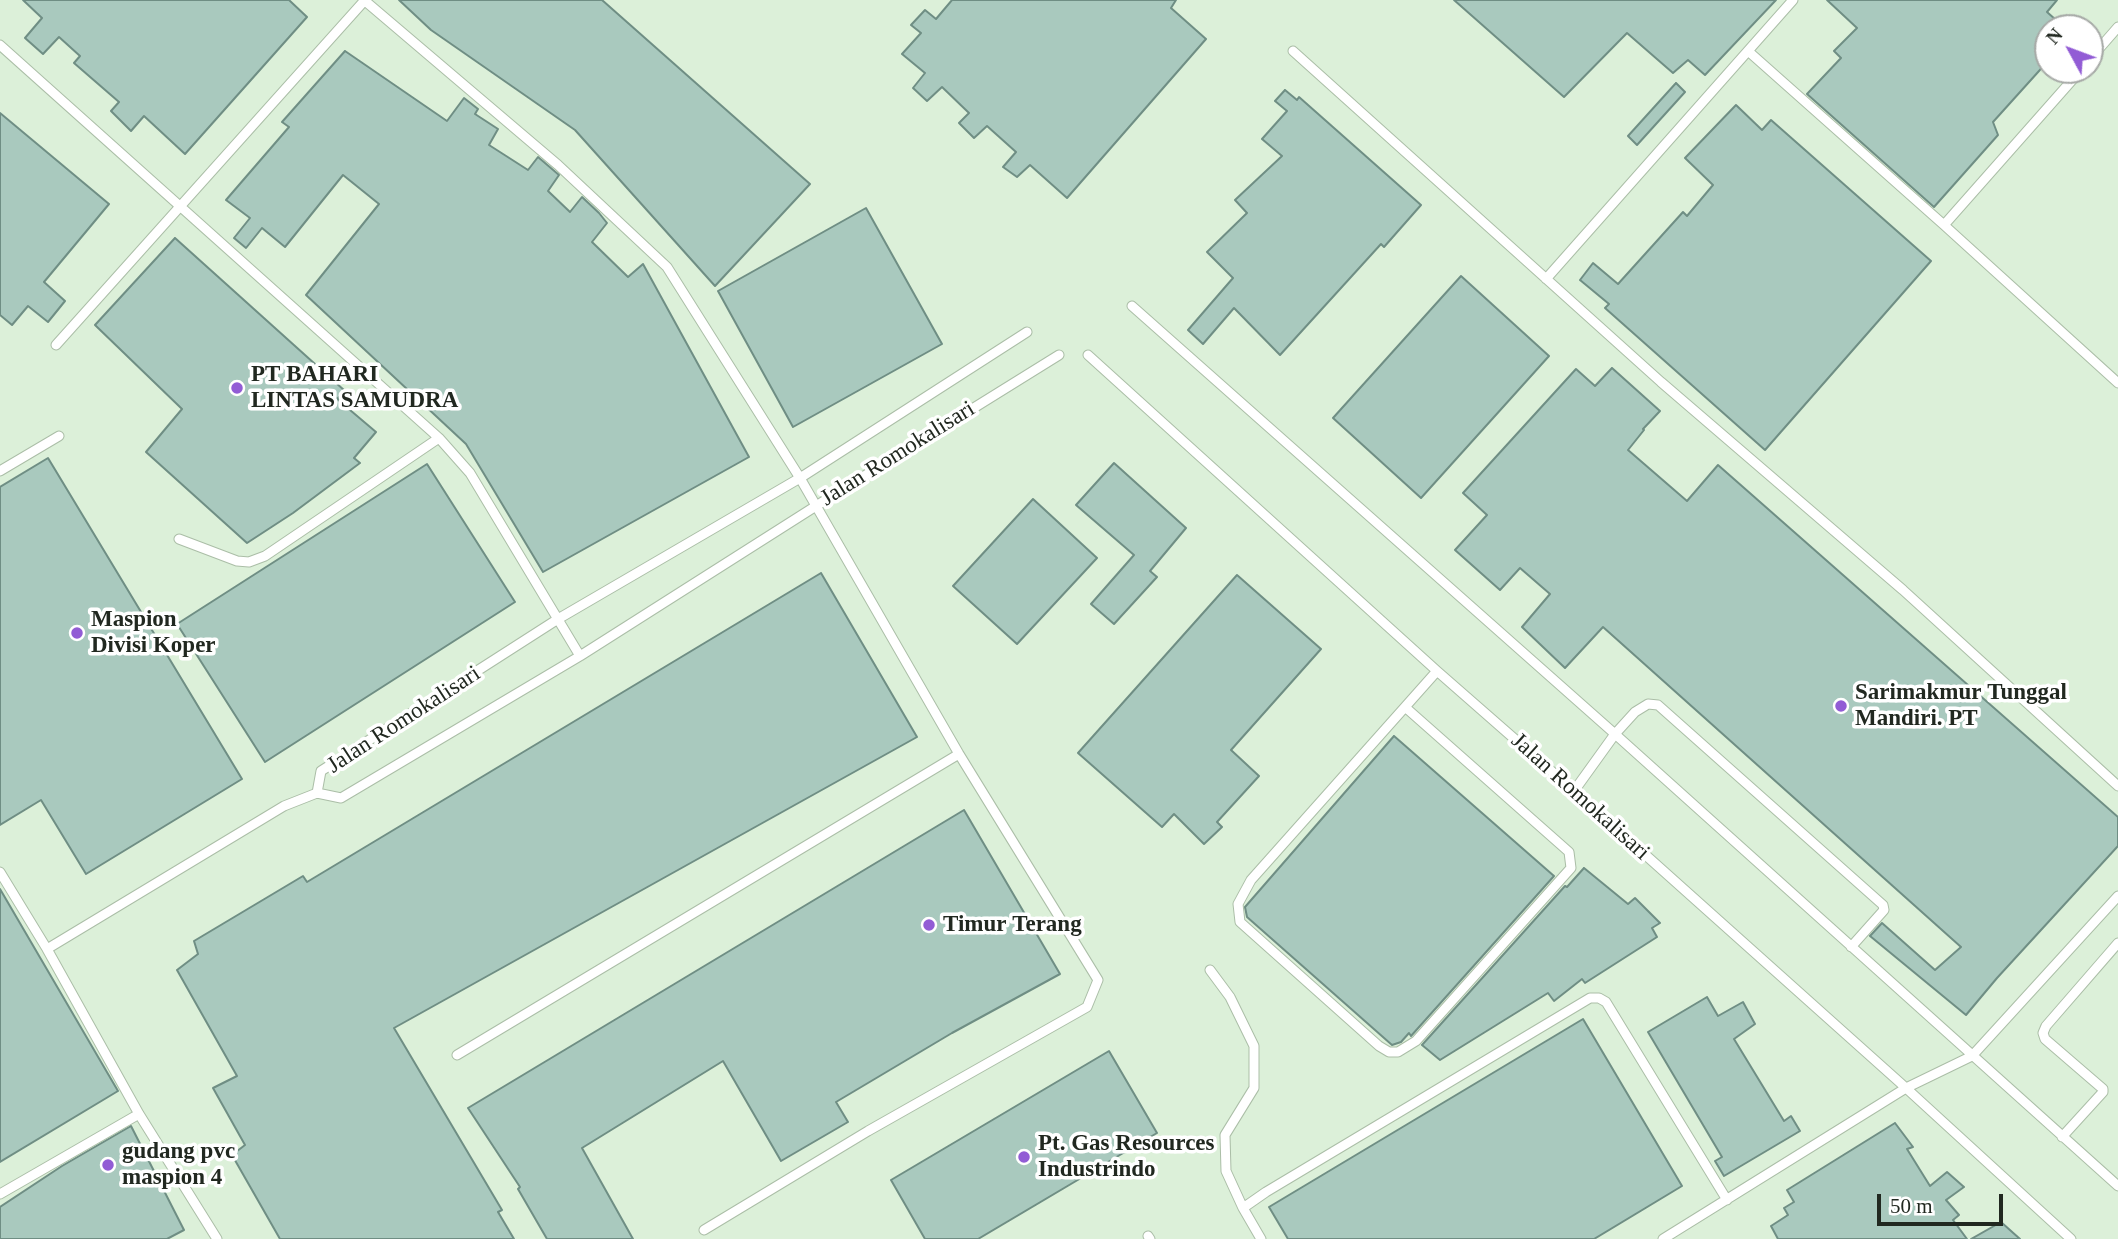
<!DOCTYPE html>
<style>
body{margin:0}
#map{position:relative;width:2118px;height:1239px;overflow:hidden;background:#dcf0d9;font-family:"Times New Roman",serif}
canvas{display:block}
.north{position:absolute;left:2034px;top:14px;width:70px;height:70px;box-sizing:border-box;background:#fff;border:2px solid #a6a9a6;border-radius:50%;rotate:311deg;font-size:19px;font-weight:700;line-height:28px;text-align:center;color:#212820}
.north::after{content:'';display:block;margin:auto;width:24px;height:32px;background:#925cd5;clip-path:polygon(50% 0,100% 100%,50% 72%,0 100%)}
.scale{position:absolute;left:1877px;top:1194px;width:126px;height:32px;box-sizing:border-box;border:4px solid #212820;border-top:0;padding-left:9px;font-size:21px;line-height:24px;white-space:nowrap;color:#212820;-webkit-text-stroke:5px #fff;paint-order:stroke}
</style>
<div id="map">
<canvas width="2118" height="1239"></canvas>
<div class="north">N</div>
<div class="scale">50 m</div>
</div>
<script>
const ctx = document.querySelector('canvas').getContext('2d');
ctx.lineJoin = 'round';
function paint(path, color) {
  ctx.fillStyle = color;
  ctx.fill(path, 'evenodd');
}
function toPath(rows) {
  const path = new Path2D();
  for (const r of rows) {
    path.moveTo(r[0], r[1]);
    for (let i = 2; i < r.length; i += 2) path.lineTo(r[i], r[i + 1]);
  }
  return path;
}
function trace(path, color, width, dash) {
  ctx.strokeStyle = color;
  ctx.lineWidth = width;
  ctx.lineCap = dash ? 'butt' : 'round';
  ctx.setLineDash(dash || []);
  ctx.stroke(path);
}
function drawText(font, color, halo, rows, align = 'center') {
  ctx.font = font + ' "Times New Roman",serif';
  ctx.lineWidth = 7;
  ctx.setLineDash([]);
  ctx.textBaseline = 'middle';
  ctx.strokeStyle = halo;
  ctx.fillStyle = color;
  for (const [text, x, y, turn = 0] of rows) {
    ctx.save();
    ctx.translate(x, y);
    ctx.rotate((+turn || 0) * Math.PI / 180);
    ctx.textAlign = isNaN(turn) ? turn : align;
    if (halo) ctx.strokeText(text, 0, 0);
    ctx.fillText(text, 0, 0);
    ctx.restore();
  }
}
const building = toPath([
 [23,0,289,0,307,17,185,154,144,116,131,131,111,111,119,102,74,63,80,56,59,37,43,54,25,38,42,18,23,0],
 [399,0,602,0,810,184,715,286,575,130,431,30,399,0],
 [952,0,1176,0,1171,8,1206,39,1067,198,1030,165,1017,177,1003,167,1016,152,987,126,974,138,959,123,969,113,942,87,927,101,913,88,925,73,902,54,921,33,911,25,925,10,936,19,952,0],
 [1454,0,1776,0,1705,75,1688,60,1673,73,1627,33,1564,97,1454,0],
 [1827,0,2057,0,2047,12,2065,28,2048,28,2048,61,1993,122,1998,135,1934,207,1807,94,1841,58,1834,51,1857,28,1827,0],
 [345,51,447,121,464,98,478,109,475,114,498,129,489,145,528,170,538,157,559,175,548,191,570,212,582,197,599,213,607,223,592,242,628,277,643,264,749,457,543,572,466,444,306,295,379,204,343,175,285,247,262,228,246,248,234,238,250,218,226,200,289,127,282,122,345,51],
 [1676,83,1685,92,1637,145,1628,136,1676,83],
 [1285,90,1297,100,1299,97,1421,205,1384,247,1381,244,1280,355,1234,308,1203,344,1188,330,1233,278,1207,252,1247,213,1235,200,1282,156,1262,139,1287,111,1275,101,1285,90],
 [1736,105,1762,130,1771,120,1931,261,1765,450,1605,308,1609,304,1580,280,1593,263,1618,284,1683,212,1687,216,1713,185,1685,158,1736,105],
 [0,113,109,204,44,282,65,301,48,322,28,306,12,325,0,315,0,113],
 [866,208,942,344,793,427,718,291,866,208],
 [175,238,345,391,337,399,376,432,354,458,360,463,293,513,247,543,146,452,182,409,95,325,175,238],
 [1461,276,1549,356,1421,498,1333,418,1461,276],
 [1612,368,1660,411,1643,429,1644,430,1628,450,1687,501,1718,465,2118,817,2118,846,1997,978,1966,1015,1870,936,1882,923,1935,970,1961,947,1603,627,1565,668,1522,627,1550,594,1520,568,1500,590,1455,550,1487,515,1463,493,1576,369,1595,386,1612,368],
 [48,458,242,779,86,874,41,800,0,825,0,487,48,458],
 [1114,463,1186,528,1150,571,1157,577,1114,624,1091,604,1134,555,1076,505,1114,463],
 [427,464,515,602,265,762,177,624,427,464],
 [1033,499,1097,558,1017,644,953,586,1033,499],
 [821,573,917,737,394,1028,502,1210,498,1212,514,1239,280,1239,232,1155,245,1145,213,1088,237,1076,177,970,198,954,194,941,303,876,307,882,821,573],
 [1237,575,1321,649,1231,750,1259,776,1217,822,1222,827,1204,844,1174,814,1162,827,1078,753,1237,575],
 [1394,736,1554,876,1411,1036,1409,1033,1401,1042,1392,1045,1247,917,1245,907,1394,736],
 [964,810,1060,974,952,1033,836,1102,848,1122,781,1161,723,1061,582,1148,633,1239,547,1239,518,1189,520,1187,468,1108,964,810],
 [1584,868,1628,904,1635,898,1660,923,1652,928,1657,937,1585,983,1582,979,1554,1001,1548,993,1440,1060,1422,1045,1565,886,1567,887,1584,868],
 [0,889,118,1091,0,1162,0,889],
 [1707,997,1718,1016,1743,1002,1755,1024,1734,1039,1784,1121,1791,1116,1800,1131,1724,1176,1715,1161,1722,1157,1648,1032,1707,997],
 [1583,1019,1682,1186,1594,1239,1288,1239,1269,1207,1583,1019],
 [1109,1051,1157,1133,978,1239,925,1239,891,1180,1109,1051],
 [1895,1123,1913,1147,1907,1149,1930,1186,1947,1172,1964,1187,1946,1200,1959,1215,1953,1220,1967,1239,1778,1239,1771,1226,1788,1215,1784,1208,1794,1202,1787,1190,1895,1123],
 [131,1126,184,1230,167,1239,0,1239,0,1207,62,1166,131,1126],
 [2001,1222,2020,1239,1971,1239,2001,1222]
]);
paint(building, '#a9c9be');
trace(building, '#6f8e84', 2);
const service = toPath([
 [364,0,558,165,667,267,800,478,959,754,1098,980,1087,1007,868,1131,704,1230],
 [0,45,439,438,470,473,580,656],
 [1293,51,1661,382,1903,590,2118,786],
 [1748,51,1944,225,2118,383],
 [2090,59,2118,27],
 [1944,225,2081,70],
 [1546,279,1793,0],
 [1132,306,1615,734,2118,1186],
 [56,345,365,0],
 [1088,355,1437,671,1574,791,1906,1088,2071,1239],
 [0,471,59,436],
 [179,539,237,561,249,562,265,556,439,438],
 [1405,707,1569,852,1571,868,1416,1041,1398,1052,1389,1052,1379,1046,1240,922,1238,904,1251,880,1405,707,1437,671],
 [1574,791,1615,734,1635,712,1648,704,1658,705,1883,905,1884,910,1851,947],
 [317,793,341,798,580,656,816,506,1059,355],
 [317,793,321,771,558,619,800,478,1027,332],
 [0,872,47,949,139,1114,217,1239],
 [47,949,284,806,317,793],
 [1210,970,1230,997,1254,1046,1254,1088,1225,1135,1226,1171,1243,1208,1261,1239],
 [457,1055,959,754],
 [2062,1137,2103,1092,2103,1089,2045,1039,2043,1033,2046,1026,2118,943],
 [0,1194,139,1114],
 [1243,1208,1266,1192,1590,998,1599,998,1606,1002,1727,1200],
 [1148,1236,1150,1239],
 [1663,1239,1906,1088,1972,1056,2118,896]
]);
trace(service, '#abbea7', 11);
trace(service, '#fff', 9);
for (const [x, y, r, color] of [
 [237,388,7,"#925cd5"],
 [77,633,7,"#925cd5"],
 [1841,706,7,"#925cd5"],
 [929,925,7,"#925cd5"],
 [1024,1157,7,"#925cd5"],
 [108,1165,7,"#925cd5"]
]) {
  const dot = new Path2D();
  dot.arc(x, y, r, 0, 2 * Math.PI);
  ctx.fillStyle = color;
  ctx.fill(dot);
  trace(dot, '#fff', 2.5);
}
drawText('bold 23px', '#212820', '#fff', [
 ["PT BAHARI",251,375],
 ["LINTAS SAMUDRA",251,401],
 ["Maspion",91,620],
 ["Divisi Koper",91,646],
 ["Sarimakmur Tunggal",1855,693],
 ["Mandiri. PT",1855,719],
 ["Timur Terang",943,925],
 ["Pt. Gas Resources",1038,1144],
 ["Industrindo",1038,1170],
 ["gudang pvc",122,1152],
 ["maspion 4",122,1178]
], 'left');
drawText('23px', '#212820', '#fff', [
 ["Jalan Romokalisari",898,454,-32],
 ["Jalan Romokalisari",404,720,-33],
 ["Jalan Romokalisari",1580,797,42]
]);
</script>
